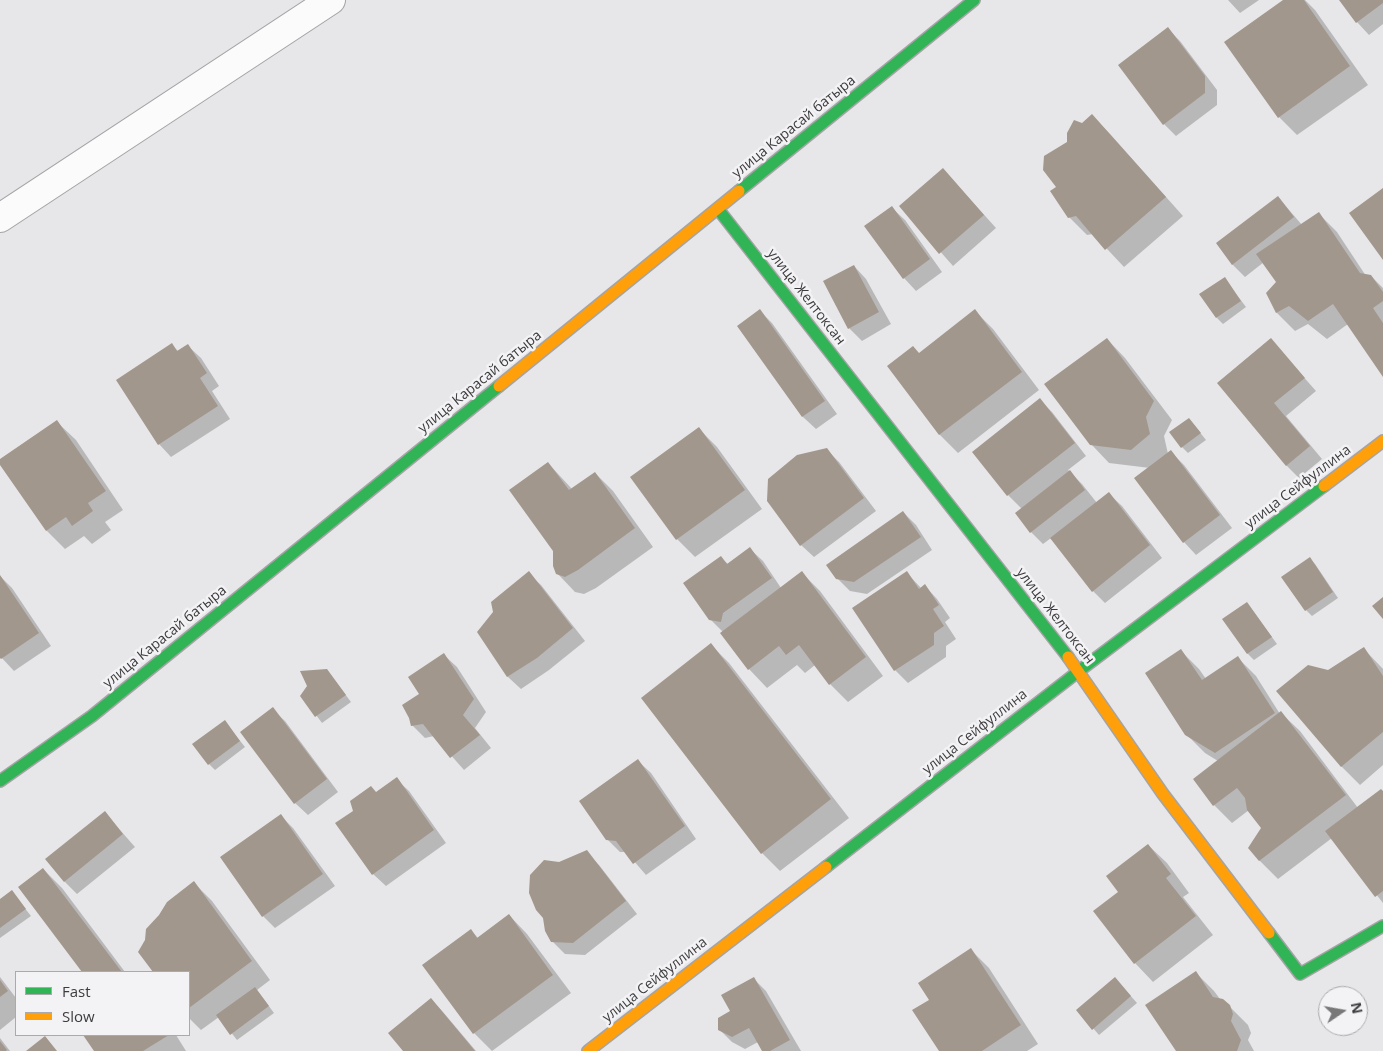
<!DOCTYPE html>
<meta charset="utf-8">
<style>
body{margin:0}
#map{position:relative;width:1383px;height:1051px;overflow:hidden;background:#e7e6e8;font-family:"Open Sans",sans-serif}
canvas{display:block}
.legend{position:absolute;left:15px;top:971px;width:175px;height:65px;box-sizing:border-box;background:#f3f3f6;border:1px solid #aaaaac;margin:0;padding:6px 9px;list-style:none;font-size:15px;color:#3c3c3d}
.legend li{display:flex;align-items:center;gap:10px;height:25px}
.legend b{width:25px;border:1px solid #aaaaac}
.north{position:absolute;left:1318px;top:986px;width:50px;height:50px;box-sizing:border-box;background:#f3f3f6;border:1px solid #aaaaac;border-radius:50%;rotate:78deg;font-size:14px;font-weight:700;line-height:20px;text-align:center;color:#3c3c3d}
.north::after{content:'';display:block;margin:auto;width:18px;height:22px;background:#787879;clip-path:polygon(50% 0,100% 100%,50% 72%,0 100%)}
</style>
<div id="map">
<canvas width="1383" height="1051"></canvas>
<ul class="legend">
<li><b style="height:6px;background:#30b455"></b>Fast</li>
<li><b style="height:6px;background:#ff9f0a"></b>Slow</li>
</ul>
<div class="north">N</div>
</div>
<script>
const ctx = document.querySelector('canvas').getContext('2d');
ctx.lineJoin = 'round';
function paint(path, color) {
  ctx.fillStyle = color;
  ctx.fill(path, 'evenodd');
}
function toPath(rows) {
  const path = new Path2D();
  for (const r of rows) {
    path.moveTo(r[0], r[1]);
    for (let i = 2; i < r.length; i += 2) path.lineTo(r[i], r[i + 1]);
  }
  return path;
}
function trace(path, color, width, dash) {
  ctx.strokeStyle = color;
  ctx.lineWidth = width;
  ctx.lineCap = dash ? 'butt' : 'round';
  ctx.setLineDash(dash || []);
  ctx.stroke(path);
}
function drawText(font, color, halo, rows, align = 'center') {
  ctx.font = font + ' "Open Sans",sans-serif';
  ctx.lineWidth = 5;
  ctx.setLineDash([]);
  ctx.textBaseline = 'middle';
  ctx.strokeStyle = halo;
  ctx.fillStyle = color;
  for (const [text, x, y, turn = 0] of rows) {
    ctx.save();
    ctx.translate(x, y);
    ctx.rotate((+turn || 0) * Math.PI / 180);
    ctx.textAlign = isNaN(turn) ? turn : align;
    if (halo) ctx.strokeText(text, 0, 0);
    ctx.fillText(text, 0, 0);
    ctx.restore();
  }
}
paint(toPath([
 [1228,0,1259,0,1240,13],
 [1285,0,1305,0,1315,10,1368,85,1297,135,1279,117],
 [1340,0,1383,0,1383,24,1369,35,1357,22],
 [1168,29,1180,41,1217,90,1217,105,1176,136,1164,124],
 [1092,116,1110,134,1183,216,1124,267,1093,234,1087,235,1069,217,1058,188,1069,143,1082,125],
 [943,169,996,228,953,266,901,207],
 [1278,197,1302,225,1319,214,1337,232,1366,276,1371,276,1383,288,1383,375,1348,324,1327,339,1308,324,1295,331,1277,313,1267,294,1278,282,1264,262,1245,277,1233,265,1217,244],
 [892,208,905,220,942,272,916,291,904,278],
 [854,266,866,279,891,324,862,341,849,328],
 [1224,278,1246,307,1223,324,1217,318],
 [760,311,772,323,837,414,816,429,803,417,739,326],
 [975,311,993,329,1039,390,958,453,940,435,889,367,919,354],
 [1107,339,1125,358,1172,420,1164,436,1168,454,1171,452,1184,465,1232,528,1196,555,1184,542,1150,468,1109,463,1091,444],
 [1270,339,1316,391,1286,416,1322,459,1299,478,1287,466,1218,383],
 [172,345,179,352,188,346,201,358,219,386,212,391,230,419,171,457,159,444],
 [1040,400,1052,412,1086,456,1068,470,1082,484,1097,503,1109,494,1122,506,1162,558,1105,603,1093,591,1051,538,1043,544,1031,532,1022,509,1008,495],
 [57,422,76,440,123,510,105,522,111,530,92,544,84,536,65,549,47,531,0,462],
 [1194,425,1206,440,1188,453,1182,447],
 [699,429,717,447,762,509,695,557,677,539],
 [827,450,839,462,876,511,814,557,801,545],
 [548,463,572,489,595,473,613,491,653,547,596,588,584,594,575,592,557,573],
 [903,512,916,525,932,550,867,594,850,591,837,578],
 [750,549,763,561,781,588,802,573,820,591,883,676,848,702,830,684,815,665,805,673,797,665,767,688,749,669,722,633,723,632,710,619,721,558,728,564],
 [1309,558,1315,564,1338,598,1312,616,1306,610],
 [528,573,541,585,585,641,549,670,521,689,508,677,479,632],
 [907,573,921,588,925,586,937,599,950,618,945,622,956,639,946,646,946,657,908,683,895,670,854,609],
 [0,576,12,588,51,646,14,671,0,656],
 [1247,603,1277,644,1254,660,1248,654,1224,619],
 [711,645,729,663,849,818,780,871,762,853],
 [1363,648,1383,669,1383,765,1360,785,1342,767,1278,691,1328,672],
 [1181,651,1199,669,1206,679,1238,658,1256,676,1280,714,1281,713,1300,731,1358,808,1383,792,1383,903,1332,838,1278,879,1260,861,1250,848,1263,828,1249,810,1232,823,1214,805,1218,761,1205,753,1186,734],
 [444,655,457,667,486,712,475,728,491,748,464,770,434,736,425,738,412,725,411,718,421,695],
 [327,670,351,702,322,723,302,696],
 [272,709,285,721,338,792,308,815,295,803],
 [225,722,245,747,215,770,209,764],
 [638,761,651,773,696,839,646,875,626,852,620,852,607,839],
 [396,779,409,791,446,843,386,886,373,874,377,793],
 [105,813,135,847,77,894,65,882,47,859],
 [281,816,293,828,335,886,275,928,263,916],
 [1148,845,1167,863,1189,893,1183,897,1213,935,1153,982,1135,963,1095,911,1120,892],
 [586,852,599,865,637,914,585,955,565,954,552,941,544,918,559,863],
 [43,869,62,888,125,972,84,972,20,887],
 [194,883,212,901,270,980,257,990,274,1013,237,1040,219,1017,201,1030,189,1018,189,972,154,972,140,952],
 [12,892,31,916,0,938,0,900],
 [509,915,527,934,571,993,492,1051,474,1033,471,930,478,938],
 [971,950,989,968,1038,1044,1027,1051,940,1051,931,1000],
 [1196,973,1214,991,1220,999,1229,1006,1248,1025,1251,1033,1248,1040,1254,1051,1177,1051],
 [0,977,16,998,16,1017,0,1030],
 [753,978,766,991,801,1051,763,1051,758,1042,745,1049,732,1042,719,1029],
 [1121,985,1137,1003,1099,1035,1078,1011],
 [431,999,443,1012,476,1051,405,1051],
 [85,1035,176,1035,186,1051,95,1051],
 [0,1038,10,1051,0,1051]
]), '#0003');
paint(toPath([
 [1283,0,1304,0,1350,66,1278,118,1224,42],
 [1339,0,1383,0,1383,3,1356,23],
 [1168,27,1205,76,1205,93,1163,125,1118,65],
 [1092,114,1166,197,1105,250,1076,216,1068,218,1050,191,1056,187,1043,170,1044,156,1067,142,1067,133,1074,120,1082,123],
 [943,168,984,215,939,254,899,206],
 [1383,188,1383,260,1349,213],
 [1278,196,1294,217,1232,265,1216,243],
 [892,206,930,259,903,279,864,226],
 [1319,212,1360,273,1371,275,1383,292,1383,301,1373,308,1383,323,1383,377,1333,304,1308,321,1289,306,1276,313,1266,293,1276,282,1256,254],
 [854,265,879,312,848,329,823,281],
 [1225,277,1241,301,1216,318,1199,294],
 [760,309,825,401,802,417,737,326],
 [975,309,1022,372,939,435,887,366,913,346,919,353],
 [1107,338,1154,401,1146,417,1150,434,1131,450,1090,445,1044,384],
 [1271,338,1305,378,1274,403,1310,446,1286,466,1217,383],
 [172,343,177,351,188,344,207,373,200,378,218,406,158,445,116,380],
 [1040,398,1075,443,1007,496,972,452],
 [1189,418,1201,433,1181,448,1169,432],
 [57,420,106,491,88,503,93,511,72,526,66,517,46,531,0,465,0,459],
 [699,427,745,490,676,540,630,477],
 [827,448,864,498,800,546,767,501,768,479,797,455],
 [1171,450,1220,515,1183,543,1134,478],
 [548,462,569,490,595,472,635,528,578,570,565,577,556,574,553,566,553,551,509,490],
 [1070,470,1085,490,1030,533,1015,513],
 [1109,492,1150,545,1092,592,1050,538],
 [903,511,921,537,854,582,836,579,826,565],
 [750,547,772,578,723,613,721,622,709,620,683,583,721,556,727,564],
 [1310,557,1333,592,1305,611,1281,577],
 [529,571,573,628,537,658,507,677,477,632,493,612,491,602],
 [802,571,866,657,829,685,799,645,786,655,779,646,748,670,720,633],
 [907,571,919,589,925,584,939,605,933,609,944,626,934,633,934,645,894,671,852,608],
 [0,575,39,633,1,659,0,658],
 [1383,597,1383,619,1372,606],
 [1247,602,1272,637,1247,654,1222,619],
 [711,643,831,799,761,854,641,698],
 [1364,647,1383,676,1383,732,1341,767,1276,691,1308,665,1328,670],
 [1181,649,1202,680,1238,656,1275,713,1215,753,1185,735,1145,673],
 [444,653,474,699,463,715,480,735,450,758,423,724,411,726,409,718,402,705,419,694,408,677],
 [327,669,346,695,315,717,300,696,307,686,300,671],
 [273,707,327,779,294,804,240,732],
 [1281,711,1346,795,1259,861,1248,848,1261,828,1247,810,1245,798,1237,788,1213,806,1193,779],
 [225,720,240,741,208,765,192,744],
 [638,759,685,826,633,864,616,841,606,840,579,801],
 [397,777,434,830,372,875,335,823,353,811,350,801,371,786,376,792],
 [1381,789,1383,791,1383,891,1375,897,1325,831],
 [105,811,123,834,64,882,45,859],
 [281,814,323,874,262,917,220,857],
 [1148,844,1171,874,1166,878,1196,916,1134,964,1093,911,1118,892,1106,876],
 [587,850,626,901,573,943,551,942,545,931,543,918,536,910,529,893,530,875,544,860,559,862],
 [43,868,122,972,82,972,18,887],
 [194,881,252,961,189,1008,189,972,153,972,138,952,145,940,146,929,159,915,167,902],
 [12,890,26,909,0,928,0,899],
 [509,914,553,975,473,1034,422,965,471,929,477,938],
 [971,948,1021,1025,982,1051,939,1051,912,1010,929,1000,918,983],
 [1196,971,1213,997,1223,999,1230,1005,1233,1014,1231,1021,1241,1040,1237,1051,1176,1051,1145,1005],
 [754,977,790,1040,770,1051,762,1051,749,1028,732,1037,718,1030,718,1018,730,1011,721,995],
 [1115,977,1131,996,1092,1030,1076,1010],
 [0,980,8,991,0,997],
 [255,987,269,1006,230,1035,216,1015],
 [431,998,475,1051,403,1051,388,1033],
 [83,1035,169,1035,143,1051,94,1051],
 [45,1036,57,1051,26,1051],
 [0,1041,7,1050,6,1051,0,1051]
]), '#a1978c');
const street = toPath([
 [0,218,331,0]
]);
const fast = toPath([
 [739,191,974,0],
 [718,209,1068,657],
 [0,781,92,716,499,386],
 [826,867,1079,671,1324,486],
 [1269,933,1300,974,1383,926]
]);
const slow = toPath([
 [499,386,739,191],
 [1324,486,1383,441],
 [1068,657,1163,794,1269,933],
 [588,1051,826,867]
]);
trace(street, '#a4a3a5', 30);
trace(fast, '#a4a3a5', 14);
trace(slow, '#a4a3a5', 14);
trace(street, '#fbfbfc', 28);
trace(fast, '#30b455', 11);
trace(slow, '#ff9f0a', 11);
drawText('14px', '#3c3c3d', '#f3f3f6', [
 ["улица Карасай батыра",794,127,-39],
 ["улица Желтоксан",806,297,52],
 ["улица Карасай батыра",480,382,-39],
 ["улица Сейфуллина",1298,487,-37],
 ["улица Желтоксан",1055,616,52],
 ["улица Карасай батыра",165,637,-39],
 ["улица Сейфуллина",975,732,-38],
 ["улица Сейфуллина",655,980,-38]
]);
</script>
